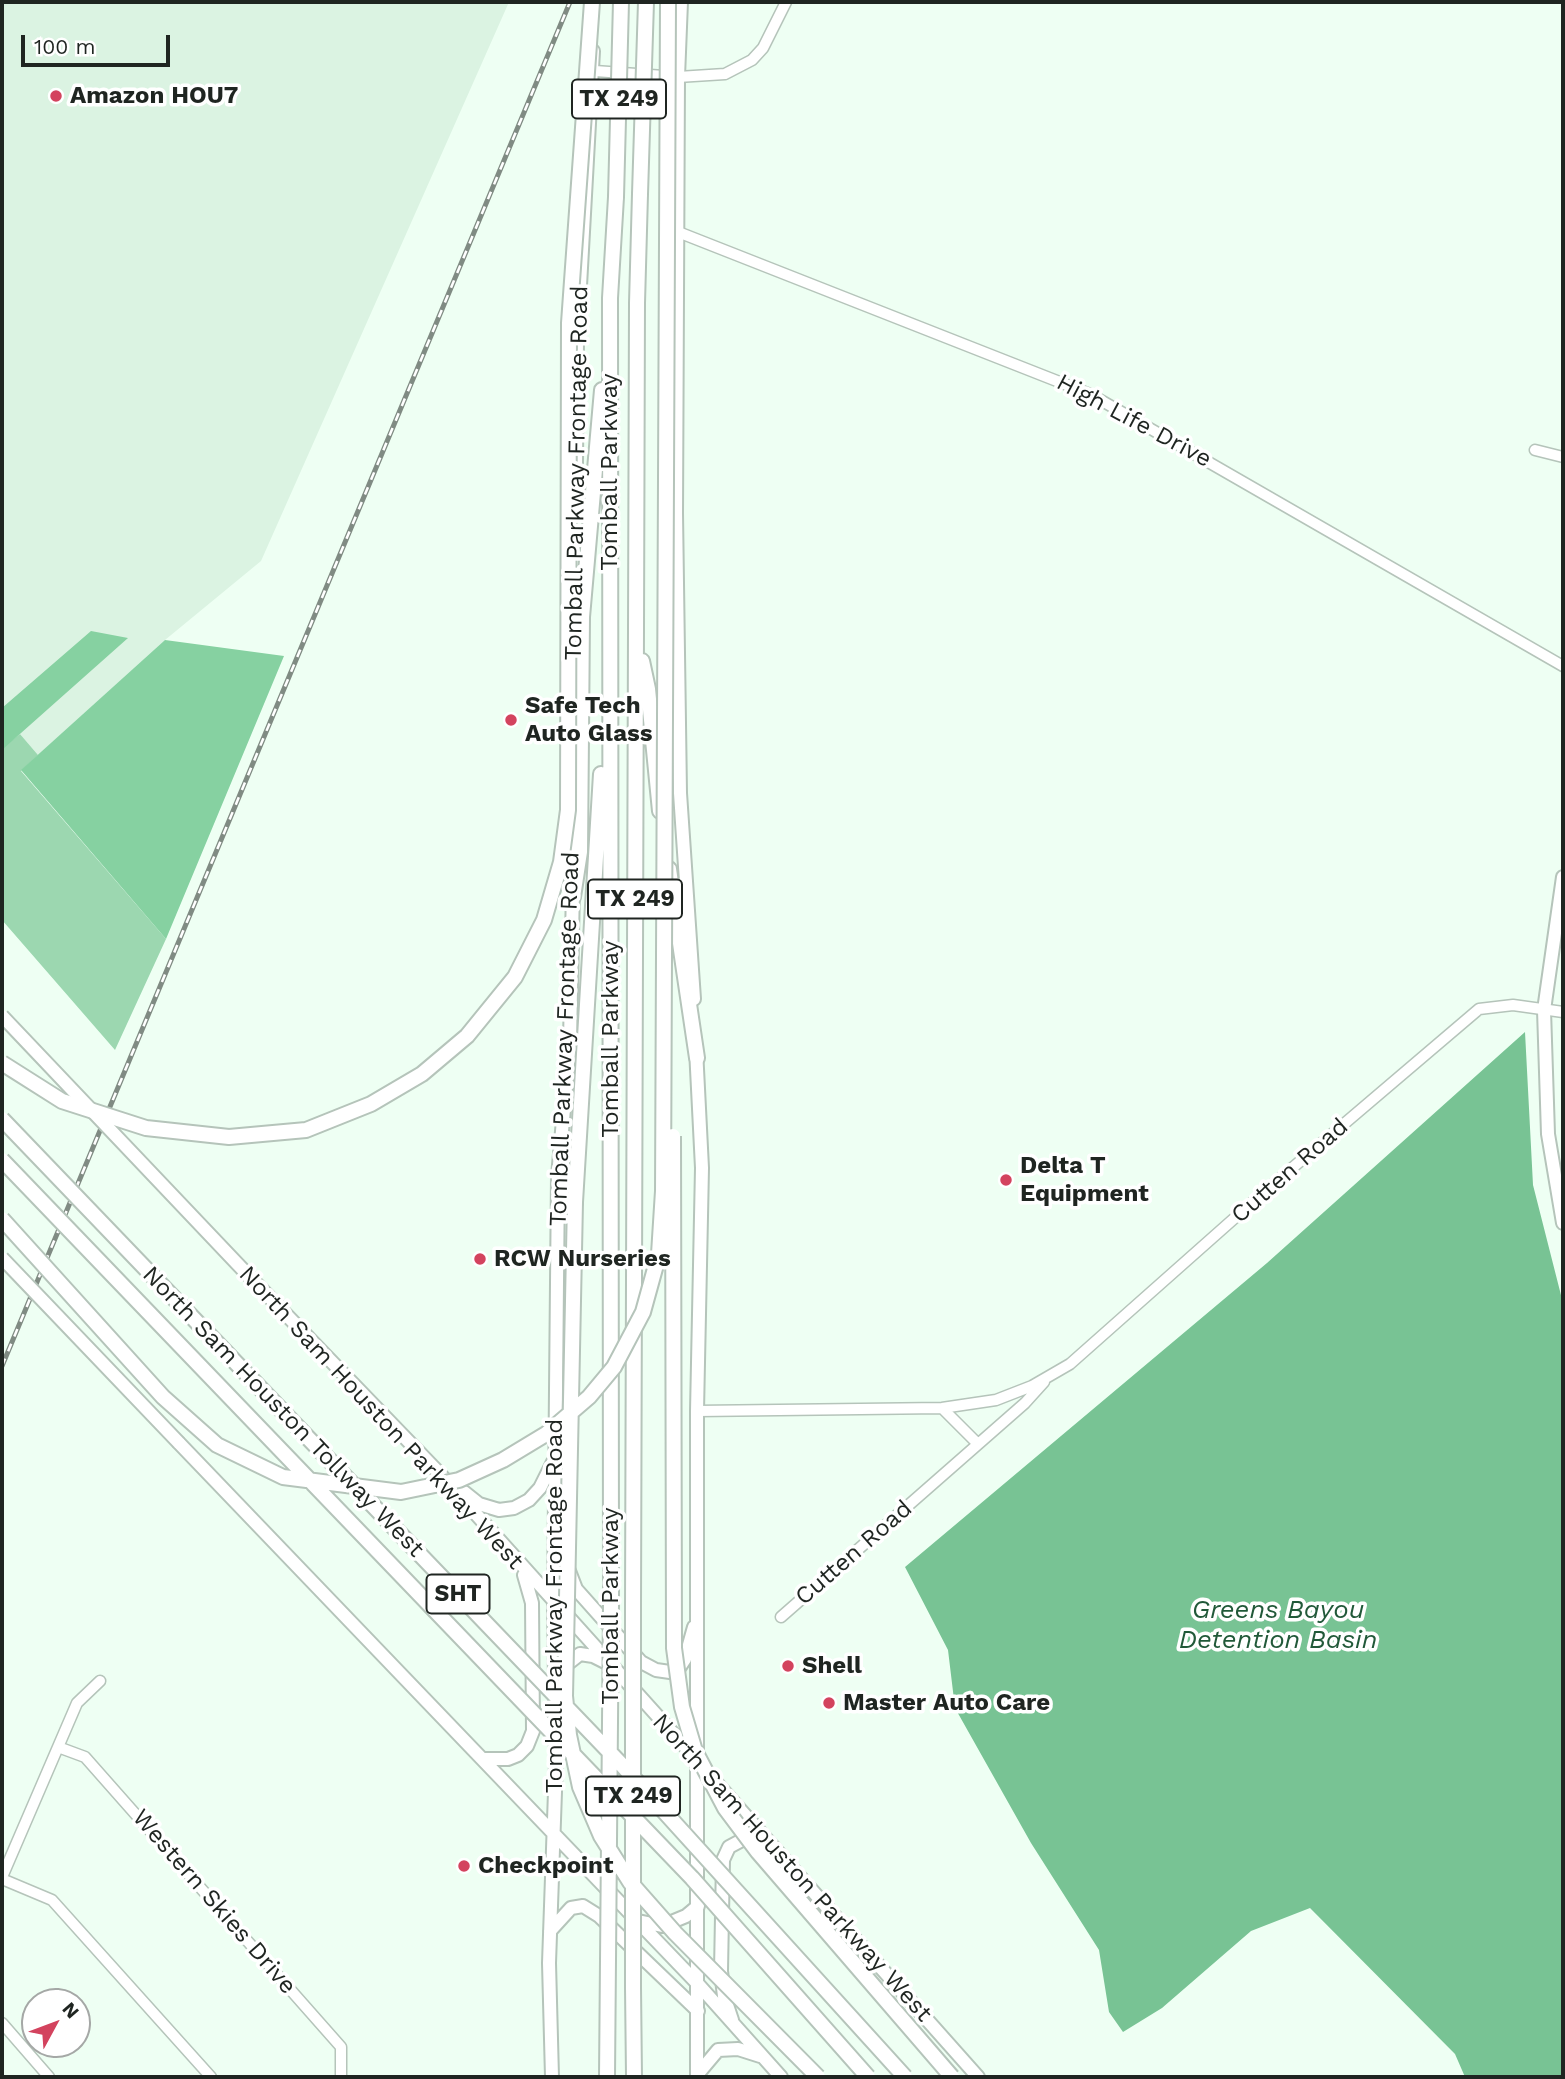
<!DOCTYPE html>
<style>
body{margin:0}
#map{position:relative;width:1565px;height:2079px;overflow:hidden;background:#eefff3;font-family:"Work Sans",sans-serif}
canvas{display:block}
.frame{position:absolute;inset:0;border:4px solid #1f2521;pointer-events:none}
.north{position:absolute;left:21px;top:1988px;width:70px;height:70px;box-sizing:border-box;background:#fff;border:2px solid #a5a8a6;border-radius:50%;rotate:49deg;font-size:19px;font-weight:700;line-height:28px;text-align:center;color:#1f2521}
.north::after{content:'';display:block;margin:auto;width:24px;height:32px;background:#d3435e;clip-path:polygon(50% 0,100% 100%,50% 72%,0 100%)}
.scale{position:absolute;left:21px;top:35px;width:149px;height:32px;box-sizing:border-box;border:4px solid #1f2521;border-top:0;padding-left:9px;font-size:21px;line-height:24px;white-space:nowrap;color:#1f2521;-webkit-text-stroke:5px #fff;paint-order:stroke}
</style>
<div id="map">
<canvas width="1565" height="2079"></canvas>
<div class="frame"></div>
<div class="north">N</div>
<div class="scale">100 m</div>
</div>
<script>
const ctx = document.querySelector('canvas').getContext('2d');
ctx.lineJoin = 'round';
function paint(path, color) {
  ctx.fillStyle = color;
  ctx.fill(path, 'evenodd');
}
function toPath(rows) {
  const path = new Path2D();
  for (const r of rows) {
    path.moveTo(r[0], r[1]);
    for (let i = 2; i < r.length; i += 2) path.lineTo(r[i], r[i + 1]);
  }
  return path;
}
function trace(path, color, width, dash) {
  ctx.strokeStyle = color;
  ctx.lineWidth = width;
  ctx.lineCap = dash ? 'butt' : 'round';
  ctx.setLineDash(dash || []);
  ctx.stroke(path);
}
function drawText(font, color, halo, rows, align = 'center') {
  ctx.font = font + ' "Work Sans",sans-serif';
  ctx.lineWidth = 7;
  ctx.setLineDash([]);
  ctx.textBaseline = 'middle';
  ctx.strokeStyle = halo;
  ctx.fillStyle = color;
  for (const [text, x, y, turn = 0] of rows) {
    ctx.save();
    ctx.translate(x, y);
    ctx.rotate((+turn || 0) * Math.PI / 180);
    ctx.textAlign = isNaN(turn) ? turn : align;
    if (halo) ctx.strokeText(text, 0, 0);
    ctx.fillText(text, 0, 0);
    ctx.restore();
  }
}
paint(toPath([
 [2,2,509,2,261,561,165,640,38,755,2,713]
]), '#dbf3e2');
paint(toPath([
 [20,734,38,755,21,771,166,939,115,1050,2,920,2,748]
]), '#9cd7b0');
paint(toPath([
 [91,631,128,638,3,749,2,708],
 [165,640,284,656,166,939,21,770]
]), '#86d1a1');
paint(toPath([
 [1525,1032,1533,1185,1563,1303,1563,2077,1465,2077,1455,2054,1310,1908,1251,1931,1162,2008,1123,2032,1109,2012,1099,1950,1031,1843,955,1708,948,1650,905,1567,1267,1263]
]), '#78c394');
const minor = toPath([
 [595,71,678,77,725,74,752,60,763,48,786,2],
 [678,232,1090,394,1563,666],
 [1535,450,1563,457],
 [942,1408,978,1444],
 [697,1411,942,1408,996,1400,1032,1386,1070,1364,1264,1192,1479,1009,1513,1005,1563,1012],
 [781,1617,1025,1403,1044,1382],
 [58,1747,85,1757,341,2047,341,2077],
 [2,1877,77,1703,100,1681],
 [2,1879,52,1900,211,2077],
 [2,2023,49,2077]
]);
const major = toPath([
 [681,2,678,77,676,513,680,793,694,999],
 [576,463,577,340,593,51],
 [573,813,573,869],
 [1563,877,1544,1010,1548,1134,1563,1223],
 [696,1049,702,1168,697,1411,697,2077],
 [247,1274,440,1474,697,1760],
 [179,1443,697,1983,781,2077],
 [464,1492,479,1504,499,1510,514,1508,529,1500,540,1488,553,1462],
 [569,1571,576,1589,641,1662,656,1670,670,1672,679,1668,685,1659,694,1627],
 [561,1669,580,1654,593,1656,605,1662],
 [483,1759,508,1759,518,1755,527,1746,533,1731,532,1603,524,1575],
 [713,1779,978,2077],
 [638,1921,662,1926,686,1916,698,1906],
 [550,1931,571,1908,583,1906,599,1916,698,2011],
 [732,2020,724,1996,721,1971,723,1860,729,1847,744,1839,756,1838],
 [697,2075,718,2050,738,2049,760,2056],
 [552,2077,549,1963,556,1763,554,1602,558,1176,570,1041,573,887]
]);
const highway = toPath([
 [642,661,648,689,660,811],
 [669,869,697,1058],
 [573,897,580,852,582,617,602,390],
 [575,1202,601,774],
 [611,1603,610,298,616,197],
 [633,1605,637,303,640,194],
 [633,1987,634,2077],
 [607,2077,608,1960]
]);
trace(minor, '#b5c4ba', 13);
trace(major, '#b5c4ba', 16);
trace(highway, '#b5c4ba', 18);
trace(minor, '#fff', 10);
trace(major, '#fff', 12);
trace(highway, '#fff', 14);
const rail = toPath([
 [2,1366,570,2]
]);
trace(rail, '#808b83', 5);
trace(rail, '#fff', 2.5, [8]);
const majorBridge = toPath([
 [2,1016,247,1274],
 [2,1258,179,1443]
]);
const highwayBridge = toPath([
 [640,194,646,2],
 [616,197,621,2],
 [2,1063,62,1101,146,1128,229,1137,306,1130,371,1104,422,1074,467,1036,515,977,544,920,561,862,568,810,569,323,592,2],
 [2,1119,621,1764,905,2077],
 [673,1136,674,1648,682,1707,695,1751,725,1808,758,1852,952,2077],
 [2,1160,692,1878,868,2077],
 [575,1202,565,1696,569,1735,580,1787,601,1836,630,1882,675,1933,818,2077],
 [2,1219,163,1397,217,1445,283,1477,401,1492,459,1480,503,1460,546,1434,589,1397,614,1367,643,1312,659,1254,663,1191,668,2],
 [633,1605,633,1987],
 [608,1960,611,1603]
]);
trace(majorBridge, '#b5c4ba', 16, []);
trace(highwayBridge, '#b5c4ba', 18, []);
trace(majorBridge, '#fff', 12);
trace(highwayBridge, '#fff', 14);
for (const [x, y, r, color] of [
 [56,96,7,"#d3435e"],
 [511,720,7,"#d3435e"],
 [1006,1180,7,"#d3435e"],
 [480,1259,7,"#d3435e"],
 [788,1666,7,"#d3435e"],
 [829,1703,7,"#d3435e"],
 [464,1866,7,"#d3435e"]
]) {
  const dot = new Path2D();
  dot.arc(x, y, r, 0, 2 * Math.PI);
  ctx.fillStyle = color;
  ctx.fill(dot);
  trace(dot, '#fff', 2.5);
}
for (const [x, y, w] of [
 [619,99,94],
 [635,899,94],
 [458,1594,63],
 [633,1796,94]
]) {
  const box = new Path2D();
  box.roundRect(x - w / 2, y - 19.5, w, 39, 5);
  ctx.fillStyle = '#fff';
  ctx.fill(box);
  trace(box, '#1f2521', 2);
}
drawText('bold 23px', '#1f2521', null, [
 ["TX 249",619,99],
 ["TX 249",635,899],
 ["SHT",458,1594],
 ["TX 249",633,1796]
]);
drawText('bold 24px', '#1f2521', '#fff', [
 ["Amazon HOU7",70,96],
 ["Safe Tech",525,706],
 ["Auto Glass",525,734],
 ["Delta T",1020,1166],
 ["Equipment",1020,1194],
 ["RCW Nurseries",494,1259],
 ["Shell",802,1666],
 ["Master Auto Care",843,1703],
 ["Checkpoint",478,1866]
], 'left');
drawText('24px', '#1f2521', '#fff', [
 ["High Life Drive",1134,421,28],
 ["Tomball Parkway",610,472,-90],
 ["Tomball Parkway Frontage Road",577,473,-89],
 ["Tomball Parkway Frontage Road",565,1039,-88],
 ["Tomball Parkway",611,1039,-90],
 ["Cutten Road",1290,1171,-41],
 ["North Sam Houston Tollway West",283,1412,46],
 ["North Sam Houston Parkway West",381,1418,47],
 ["Cutten Road",854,1553,-41],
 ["Tomball Parkway Frontage Road",555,1606,-90],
 ["Tomball Parkway",611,1606,-90],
 ["North Sam Houston Parkway West",792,1868,48],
 ["Western Skies Drive",214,1902,49]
]);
drawText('italic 26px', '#215939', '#fff', [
 ["Greens Bayou",1278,1610],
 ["Detention Basin",1278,1640]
]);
</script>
